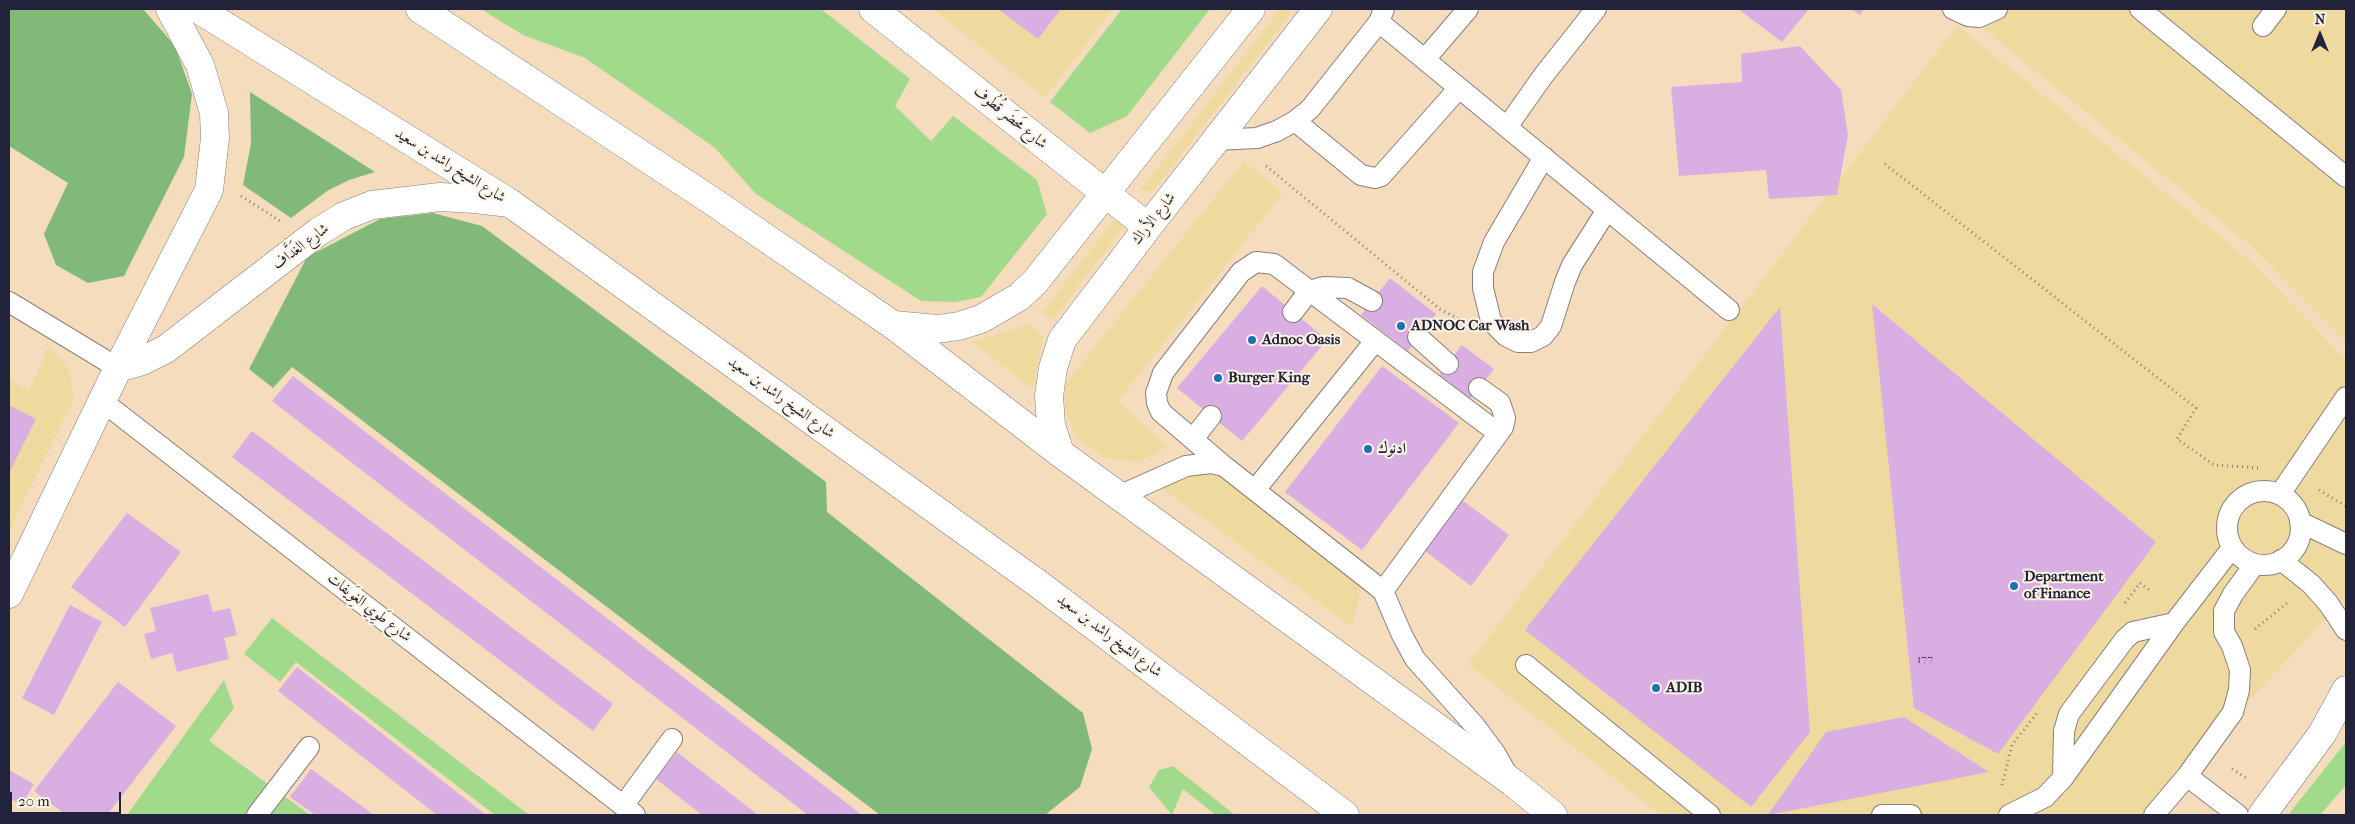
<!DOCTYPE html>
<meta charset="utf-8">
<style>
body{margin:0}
#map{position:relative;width:2355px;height:824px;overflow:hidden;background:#f4dcbd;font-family:"IM FELL French Canon",serif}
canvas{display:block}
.frame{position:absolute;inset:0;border:10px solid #22223b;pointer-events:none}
.north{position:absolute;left:2295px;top:10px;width:50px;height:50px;-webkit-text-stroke:4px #fcf5e5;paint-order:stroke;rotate:0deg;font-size:14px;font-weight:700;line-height:20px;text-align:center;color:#22223b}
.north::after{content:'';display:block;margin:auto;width:18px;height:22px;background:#22223b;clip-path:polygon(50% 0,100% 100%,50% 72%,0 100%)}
.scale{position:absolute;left:10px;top:792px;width:111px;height:22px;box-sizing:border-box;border:2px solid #22223b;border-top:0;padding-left:6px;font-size:15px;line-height:18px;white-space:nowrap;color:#22223b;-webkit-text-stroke:4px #fcf5e5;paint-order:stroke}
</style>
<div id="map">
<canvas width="2355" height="824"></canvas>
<div class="frame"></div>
<div class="north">N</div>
<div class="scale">20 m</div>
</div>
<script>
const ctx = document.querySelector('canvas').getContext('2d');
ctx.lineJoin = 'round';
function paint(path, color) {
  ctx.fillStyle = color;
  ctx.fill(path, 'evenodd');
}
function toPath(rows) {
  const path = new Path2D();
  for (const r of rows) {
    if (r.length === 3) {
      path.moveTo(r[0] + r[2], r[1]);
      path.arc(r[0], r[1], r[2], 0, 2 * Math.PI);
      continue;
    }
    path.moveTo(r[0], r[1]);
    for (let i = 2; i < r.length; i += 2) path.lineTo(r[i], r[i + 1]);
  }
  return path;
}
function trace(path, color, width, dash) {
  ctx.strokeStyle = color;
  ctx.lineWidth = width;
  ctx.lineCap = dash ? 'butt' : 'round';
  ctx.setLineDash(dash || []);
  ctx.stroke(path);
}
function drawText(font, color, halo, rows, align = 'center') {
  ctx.font = font + ' "IM FELL French Canon",Amiri,serif';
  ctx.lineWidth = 4;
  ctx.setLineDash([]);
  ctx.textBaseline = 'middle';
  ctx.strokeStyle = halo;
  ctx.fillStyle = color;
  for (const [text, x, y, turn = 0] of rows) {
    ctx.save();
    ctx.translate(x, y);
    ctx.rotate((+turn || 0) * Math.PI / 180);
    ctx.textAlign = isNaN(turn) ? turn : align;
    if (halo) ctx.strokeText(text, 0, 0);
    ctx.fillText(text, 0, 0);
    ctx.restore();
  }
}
paint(toPath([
 [481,9,821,9,910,79,895,106,931,141,953,116,1037,180,1047,214,981,297,955,302,921,301,756,194,714,147,585,58,523,35],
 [1122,9,1210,9,1127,116,1090,133,1050,102],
 [272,618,529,815,495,815,296,662,280,682,244,654],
 [224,680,234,708,209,741,310,815,127,815],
 [2346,742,2346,785,2320,815,2288,815],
 [1173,766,1235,815,1216,815,1183,789,1172,815,1149,787,1159,770]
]), '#a2da8c');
paint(toPath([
 [9,9,143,9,175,46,192,94,184,157,124,276,88,283,56,265,44,234,68,183,9,146],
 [250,92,375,172,349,180,327,191,291,218,243,185,251,143],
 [433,213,482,226,826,482,827,512,1083,713,1092,749,1080,787,1045,815,880,815,292,367,273,388,249,369,307,257,380,219]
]), '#81ba78');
paint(toPath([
 [933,9,1113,9,1045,98],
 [1280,9,1294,9,1153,191,1140,191],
 [1962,9,2346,9,2346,342,2250,245,1965,14],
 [1957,26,2251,261,2346,360,2346,597,2142,815,1661,815,1468,664],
 [1244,161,1283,193,1118,401,1167,447,1140,462,1104,458,1077,438,1065,410,1065,384],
 [1118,218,1125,225,1123,228,1053,320,1042,312,1115,219],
 [1029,324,1043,336,1033,389,972,342],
 [49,346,60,357,70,373,74,399,9,531,9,380,29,391],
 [1210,459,1364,573,1352,627,1159,486]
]), '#eeda9e');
paint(toPath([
 [998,9,1061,9,1038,39],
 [1738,9,1809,9,1782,42],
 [1851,9,1864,9,1860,15],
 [1800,46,1841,90,1848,135,1837,195,1769,199,1766,170,1679,176,1671,87,1742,82,1741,54],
 [1390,278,1436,314,1408,351,1361,315],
 [1262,286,1327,340,1242,441,1177,388],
 [1872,304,2156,542,1998,754,1914,708],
 [1780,307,1810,732,1751,807,1525,630],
 [1462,345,1494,369,1469,401,1437,378],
 [1382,366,1459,423,1362,550,1285,492],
 [293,376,862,815,808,815,272,401],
 [9,405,36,419,9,473],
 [252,431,613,704,593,731,232,457],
 [1455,495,1509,535,1471,586,1417,545],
 [127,513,181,552,125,627,71,587],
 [208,594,213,612,230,608,237,635,224,638,229,659,177,672,172,653,151,659,144,634,156,631,150,608],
 [70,605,102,622,54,715,22,698],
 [297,667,486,815,437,815,278,691],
 [118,682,176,726,107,815,66,815,34,791],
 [1904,717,1989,772,1768,815,1826,732],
 [677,752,758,815,702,815,656,779],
 [311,769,374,815,315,815,290,797],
 [9,770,34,784,22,805,9,798]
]), '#d9afe3');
const service = toPath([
 [1953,9,1968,16,1979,17,1997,9],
 [2140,9,2346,177],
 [1379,22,1729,310],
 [2263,26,2276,9],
 [1426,58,1468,9],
 [1295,121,1361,175,1375,178,1381,176,1459,88],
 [1507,127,1543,76,1596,9],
 [1216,140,1257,138,1277,131,1295,121,1310,109,1379,22,1384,9],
 [1544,157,1494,242,1483,272,1483,288,1491,321,1506,336,1518,342,1531,342,1543,336,1551,326,1565,282,1572,265,1607,210],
 [1309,291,1323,287,1348,288,1372,301],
 [9,302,118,368],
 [1293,312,1309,291],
 [1418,337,1448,364],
 [102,401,635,815],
 [1193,439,1211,416],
 [1224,466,1161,412,1157,403,1156,393,1163,373,1241,272,1256,262,1274,264,1498,433],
 [1255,490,1375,341],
 [2264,528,37],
 [2280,494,2346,397],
 [1119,496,1186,466,1211,463,1224,466,1383,591,1402,635,1415,659,1475,726,1495,753,1508,776],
 [2300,522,2346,544],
 [2281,560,2311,584,2328,603,2346,630],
 [1383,591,1503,427,1505,418,1500,403,1479,388],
 [1526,665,1710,815],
 [2187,776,2238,815],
 [2063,778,2064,731,2069,714,2125,639,2133,632,2174,623],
 [623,806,672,739],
 [257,815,309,747],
 [1882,815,1911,815],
 [2009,815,2045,797,2063,778,2174,623,2232,548],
 [2154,815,2187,776,2233,712,2239,690,2240,670,2232,646,2224,632,2224,611,2233,594,2255,564]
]);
const minor = toPath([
 [873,9,1148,227],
 [893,325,937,329,959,326,981,319,1019,297,1035,282,1251,9],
 [118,368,142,361,166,349,318,232,344,216,372,205,440,197,475,199,510,203],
 [1060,453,1051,425,1049,396,1053,368,1062,340,1148,227,1318,9],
 [9,594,118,368,209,190,215,138,214,113,200,65,170,9],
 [2262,815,2322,734,2346,690]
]);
const primary = toPath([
 [198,9,510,203,1037,583,1345,815],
 [420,9,712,201,893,325,1060,453,1512,782,1553,815]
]);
trace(service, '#8b7f7c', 22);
trace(minor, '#8b7f7c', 29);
trace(primary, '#8b7f7c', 29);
trace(toPath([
 [1885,164,2196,408,2177,439,2214,465,2262,468],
 [1266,166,1440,309,1461,320],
 [241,196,280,221],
 [2319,490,2346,506],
 [2125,603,2140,583,2152,592],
 [2255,629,2287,603],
 [2232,769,2248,779],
 [2002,785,2012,745,2037,713]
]), '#8b7f7c', 3, [1, 4]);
trace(service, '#fff', 20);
trace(minor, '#fff', 28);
trace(primary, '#fff', 28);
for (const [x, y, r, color] of [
 [1401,326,5,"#1f6fb2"],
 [1252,340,5,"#1f6fb2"],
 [1218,378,5,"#1f6fb2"],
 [1368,449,5,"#1f6fb2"],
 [2014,586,5,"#1f6fb2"],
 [1656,688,5,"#1f6fb2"]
]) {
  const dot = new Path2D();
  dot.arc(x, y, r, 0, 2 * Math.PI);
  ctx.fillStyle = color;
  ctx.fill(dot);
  trace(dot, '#fcf5e5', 2);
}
drawText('12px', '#504565', null, [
 ["177",1925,660]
]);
drawText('15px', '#22223b', '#fcf5e5', [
 ["شارع مَحضَر قُطُوف",1010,118,39],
 ["شارع الشيخ راشد بن سعيد",450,166,32],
 ["شارع الأراك",1154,219,-52],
 ["شارع الغَدَّاف",301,247,-37],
 ["شارع الشيخ راشد بن سعيد",781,398,36],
 ["شارع طَوِي الغِوَيفات",369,608,38],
 ["شارع الشيخ راشد بن سعيد",1109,636,37]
]);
drawText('bold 15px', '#22223b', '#fcf5e5', [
 ["ADNOC Car Wash",1411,326],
 ["Adnoc Oasis",1262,340],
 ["Burger King",1228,378],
 ["ادنوك",1378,449],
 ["Department",2024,577],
 ["of Finance",2024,594],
 ["ADIB",1666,688]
], 'left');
</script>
